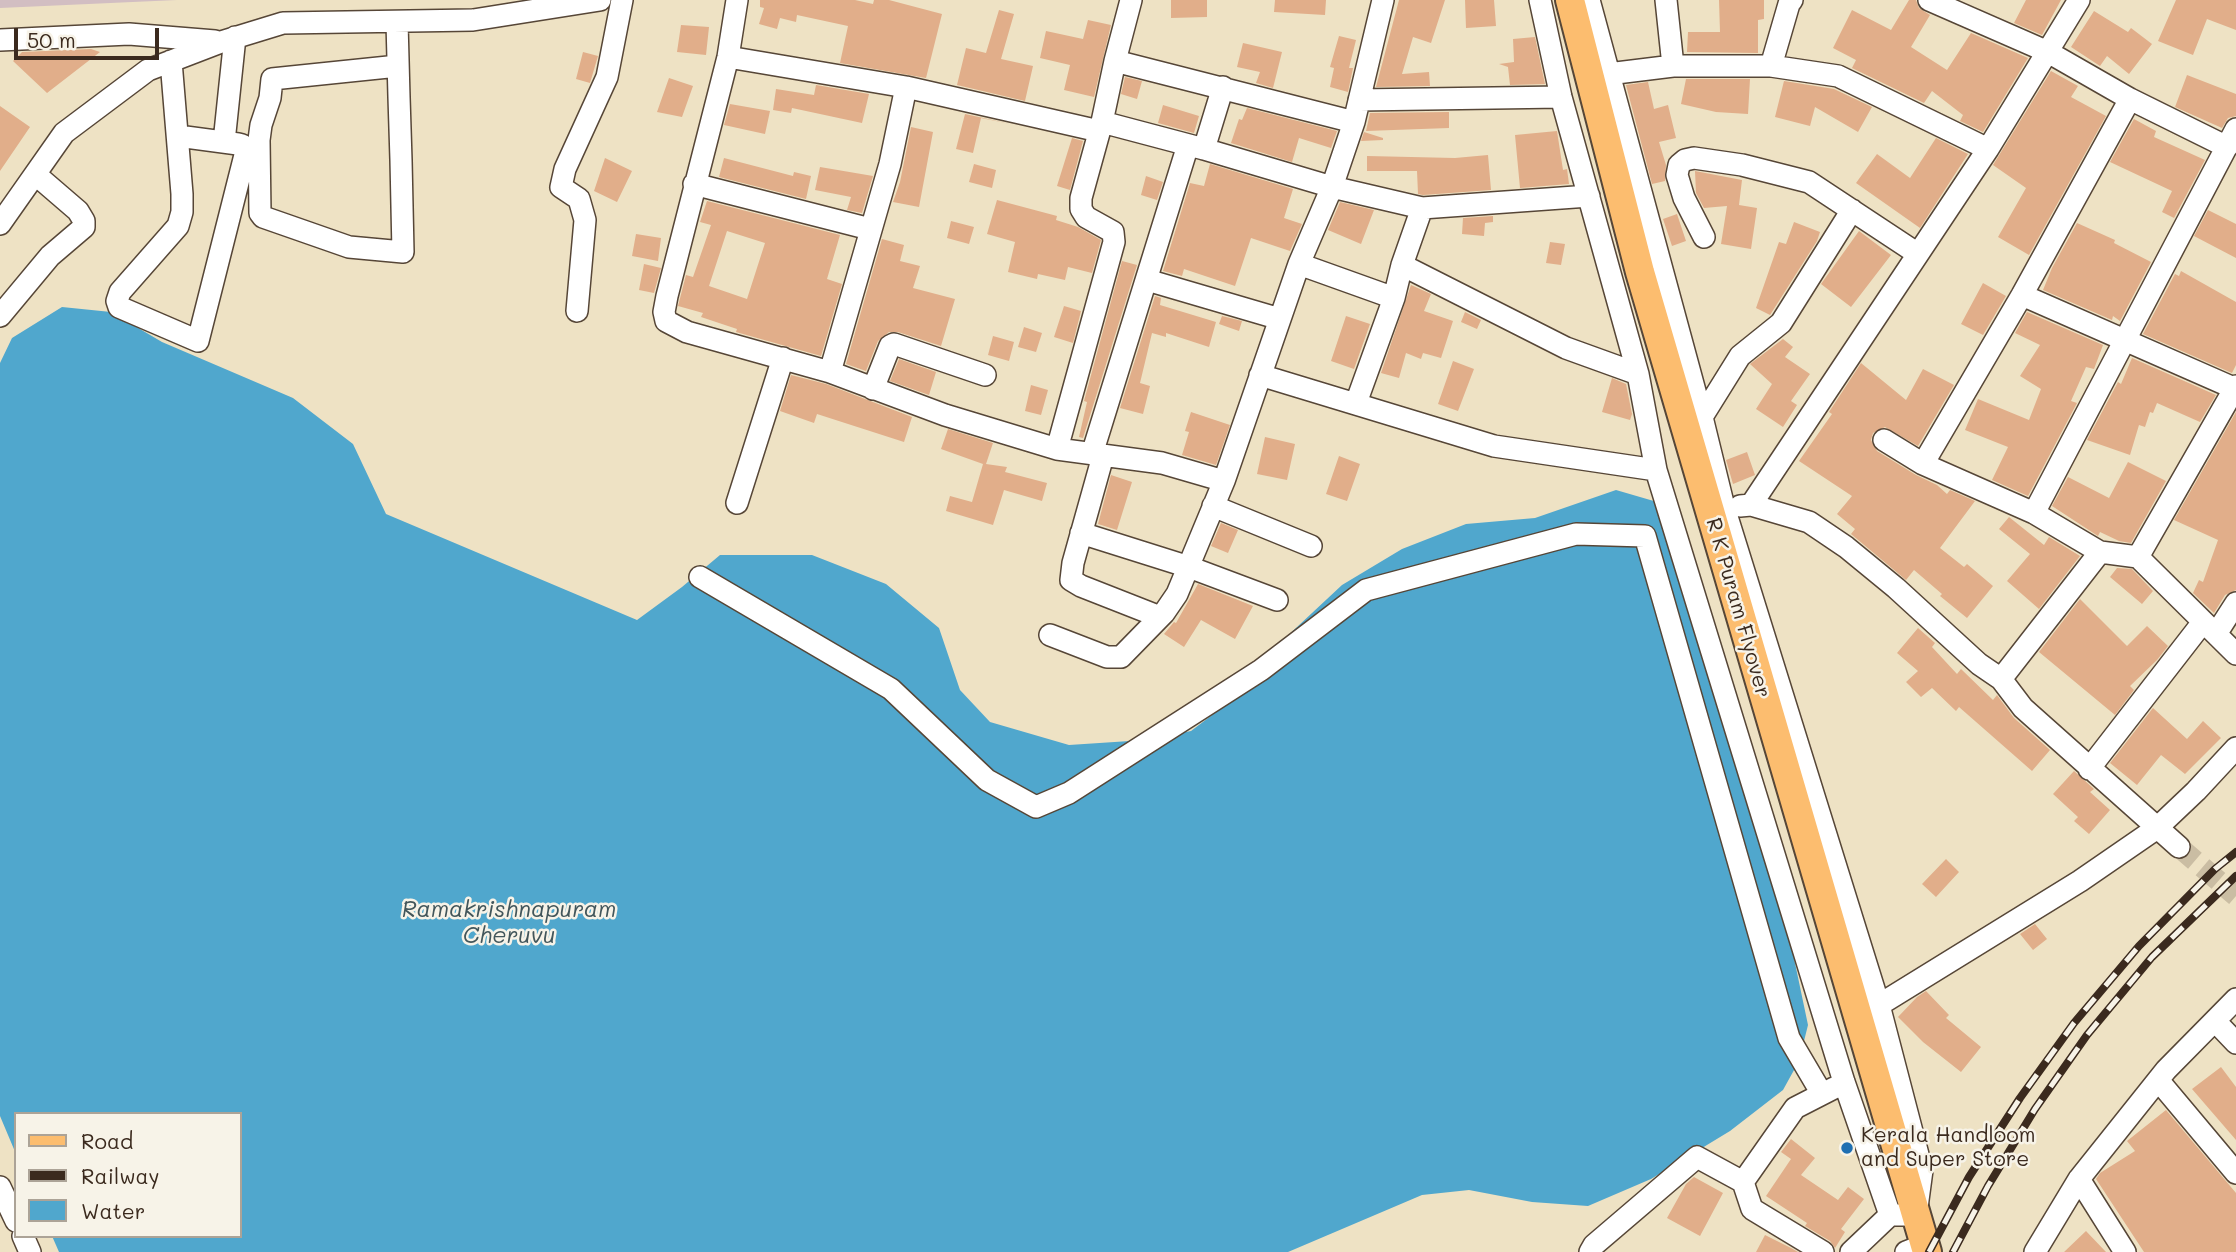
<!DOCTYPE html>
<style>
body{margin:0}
#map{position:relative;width:2236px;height:1252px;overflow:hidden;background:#eee2c4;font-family:Mali,sans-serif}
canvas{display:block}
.legend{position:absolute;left:14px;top:1112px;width:228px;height:126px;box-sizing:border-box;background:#f7f3e8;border:2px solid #aca397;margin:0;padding:9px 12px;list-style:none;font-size:21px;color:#3b2a1e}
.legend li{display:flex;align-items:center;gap:14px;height:35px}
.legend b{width:35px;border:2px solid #aca397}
.scale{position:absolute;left:14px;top:28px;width:145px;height:32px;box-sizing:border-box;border:4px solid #3b2a1e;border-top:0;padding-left:9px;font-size:21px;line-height:24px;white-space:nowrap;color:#3b2a1e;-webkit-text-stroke:5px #f7f3e8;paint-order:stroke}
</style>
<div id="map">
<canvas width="2236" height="1252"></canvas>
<ul class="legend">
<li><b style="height:9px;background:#fcbd6f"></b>Road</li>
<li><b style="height:9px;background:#3b2a1e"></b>Railway</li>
<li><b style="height:19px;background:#50a7cd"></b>Water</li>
</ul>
<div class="scale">50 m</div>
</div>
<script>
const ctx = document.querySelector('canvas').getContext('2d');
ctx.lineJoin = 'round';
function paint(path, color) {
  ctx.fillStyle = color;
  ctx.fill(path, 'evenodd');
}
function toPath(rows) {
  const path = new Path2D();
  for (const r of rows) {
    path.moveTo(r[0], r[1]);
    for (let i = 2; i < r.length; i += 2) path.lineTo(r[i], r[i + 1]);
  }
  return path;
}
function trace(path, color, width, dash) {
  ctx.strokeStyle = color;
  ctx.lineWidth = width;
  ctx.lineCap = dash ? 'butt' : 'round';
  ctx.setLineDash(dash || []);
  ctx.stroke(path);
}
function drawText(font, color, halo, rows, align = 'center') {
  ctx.font = font + ' Mali,sans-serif';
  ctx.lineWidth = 5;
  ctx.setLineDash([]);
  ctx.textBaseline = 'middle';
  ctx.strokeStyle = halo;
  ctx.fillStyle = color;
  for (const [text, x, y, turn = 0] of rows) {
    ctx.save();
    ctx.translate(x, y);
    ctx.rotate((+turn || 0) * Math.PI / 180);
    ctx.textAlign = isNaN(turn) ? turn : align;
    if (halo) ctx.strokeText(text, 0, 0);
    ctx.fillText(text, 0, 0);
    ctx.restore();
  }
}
paint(toPath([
 [0,0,177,0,0,8]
]), '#d2bec2');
paint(toPath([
 [62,307,111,312,162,342,293,398,353,444,386,514,637,620,682,587,720,555,812,555,886,584,939,628,960,690,990,722,1069,745,1145,740,1191,731,1228,703,1267,655,1342,585,1402,549,1466,524,1535,518,1616,490,1664,504,1783,906,1808,1025,1799,1061,1783,1090,1730,1131,1651,1179,1588,1206,1532,1202,1469,1190,1422,1195,1288,1252,59,1252,52,1236,240,1236,240,1114,16,1114,16,1154,0,1116,0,363,12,338]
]), '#50a7cd');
paint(toPath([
 [760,0,855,0,873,4,874,0,889,0,942,14,926,78,840,63,848,26,797,15,796,22,780,18,777,29,759,24,764,8,760,7],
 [1171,0,1207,0,1207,17,1171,18],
 [1275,0,1326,0,1325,15,1274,12],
 [1399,0,1445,0,1431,43,1413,37,1402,74,1429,72,1430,86,1376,87],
 [1465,0,1494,0,1496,26,1466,28],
 [1719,0,1764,0,1764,19,1758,20,1758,53,1687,52,1688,32,1720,32],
 [1909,0,1916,0,1919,8,1930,15,1911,47,1947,70,1971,33,2028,58,1983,132,1960,121,1963,115,1932,91,1924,103,1852,68,1856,60,1833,48,1852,10,1891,30],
 [2026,0,2061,0,2042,35,2014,23],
 [2176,0,2236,0,2236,30,2207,19,2193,55,2158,41],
 [999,10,1014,14,1001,59,1033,66,1025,101,957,85,966,48,986,53],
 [2094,11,2128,32,2131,28,2152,44,2129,74,2107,56,2100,66,2071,47],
 [1088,20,1111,25,1094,97,1064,90,1070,65,1040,58,1046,31,1083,39],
 [681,25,709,27,706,55,677,52],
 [1339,36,1356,40,1349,68,1353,68,1348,92,1330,87,1334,68,1330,67],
 [1535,37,1545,84,1510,85,1508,67,1499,64,1514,62,1513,39],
 [1243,43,1282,52,1273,88,1256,83,1260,72,1237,67],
 [91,49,100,52,47,93,13,61,22,52],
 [583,52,598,56,590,83,576,79],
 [2051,71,2078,86,2071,97,2106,116,2029,255,1998,237,2026,188,1993,165],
 [2187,75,2236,94,2236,116,2228,118,2222,128,2175,107],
 [1125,77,1142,81,1137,99,1121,94],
 [669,78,693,86,682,117,657,112],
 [1686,79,1750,79,1748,114,1716,112,1681,104],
 [1784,81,1834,89,1872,107,1858,132,1815,107,1810,126,1775,117],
 [1648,82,1654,109,1668,105,1676,138,1659,142,1666,165,1665,181,1652,184,1626,85],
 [816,85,869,94,862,123,792,108,791,113,773,110,776,89,814,95],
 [730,104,770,111,765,134,724,125],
 [1163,105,1199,116,1194,133,1158,123],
 [0,106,30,127,0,171],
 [1247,108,1337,131,1331,148,1299,138,1292,162,1231,143,1239,119,1242,120],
 [1449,112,1449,128,1366,131,1370,113],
 [965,114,1011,124,981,118,973,153,956,149],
 [2134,119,2156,131,2154,137,2205,160,2174,218,2162,212,2172,191,2110,162],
 [911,127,933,132,919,207,893,202,900,182],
 [1557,131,1563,170,1567,169,1569,184,1520,188,1515,135],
 [1364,132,1383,138,1383,140,1361,141],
 [1072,138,1083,141,1070,190,1057,186],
 [1936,138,1968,154,1920,228,1856,183,1877,154,1910,178],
 [1488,155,1491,190,1423,195,1418,194,1417,171,1367,171,1367,156,1455,158],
 [605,158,632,171,617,202,594,191],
 [724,158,793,176,794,172,811,176,806,199,719,177],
 [974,164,996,170,992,188,969,182],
 [1210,164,1293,189,1284,218,1302,224,1290,251,1251,238,1235,286,1184,269,1182,276,1163,271,1190,183,1204,186],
 [820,167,873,176,862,213,847,210,851,197,815,190],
 [1695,171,1742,180,1739,205,1757,208,1751,249,1721,244,1727,206,1704,208,1696,193],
 [1146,176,1163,182,1157,200,1141,195],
 [997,200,1057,216,1056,220,1078,227,1101,240,1092,273,1068,267,1065,280,1038,274,1037,279,1008,272,1015,242,987,234],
 [707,201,840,235,827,279,842,284,821,356,736,332,737,329,701,317,703,313,678,306,686,275,693,277,711,225,700,222],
 [727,231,765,243,747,299,709,286],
 [1340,202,1374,210,1361,244,1328,230],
 [2208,210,2236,224,2236,258,2194,236],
 [1677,214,1686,241,1672,246,1663,219],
 [1493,216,1493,222,1485,223,1484,236,1462,234,1463,218],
 [951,221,974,227,969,244,947,238],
 [1794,222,1820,232,1817,241,1770,315,1756,308,1779,242,1786,244],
 [2077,223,2115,240,2114,243,2151,262,2120,321,2113,316,2112,320,2043,290,2052,268],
 [1859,231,1891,255,1851,307,1821,284],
 [636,234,661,238,658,261,632,256],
 [882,239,904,245,900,261,920,266,913,288,955,299,941,346,898,332,889,332,878,341,866,371,846,364],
 [1550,242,1565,244,1561,265,1546,263],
 [1122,261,1137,265,1083,438,1079,437,1087,402,1084,401],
 [644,264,661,268,654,293,639,290],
 [2181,271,2236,302,2236,365,2232,373,2143,334,2175,274,2179,276],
 [1983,283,2006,296,1983,335,1961,324],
 [1411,285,1431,294,1424,311,1453,321,1441,358,1423,353,1421,359,1406,353,1399,378,1381,373],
 [1155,296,1161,298,1160,305,1216,322,1209,347,1166,333,1166,337,1152,333,1140,383,1150,386,1143,414,1120,408],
 [1064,306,1081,311,1073,343,1054,337],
 [1465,312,1481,320,1477,329,1461,322],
 [2027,312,2103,345,2094,369,2086,367,2071,401,2077,403,2028,496,1992,480,2008,447,1965,430,1978,399,2029,420,2041,389,2020,376,2040,345,2015,333],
 [1222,316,1242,321,1239,331,1219,324],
 [1346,316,1370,324,1354,369,1331,361],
 [1024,327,1042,333,1036,352,1018,347],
 [993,336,1014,342,1009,361,988,355],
 [1783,339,1793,347,1785,357,1810,374,1791,401,1797,405,1783,427,1756,409,1772,384,1750,364],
 [2132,358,2216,395,2200,422,2157,403,2153,413,2150,412,2145,427,2139,425,2130,455,2087,440,2118,382,2121,384],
 [899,359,936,372,929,395,890,381],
 [1453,361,1474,369,1458,411,1438,404],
 [1861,363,1906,400,1923,369,1954,385,1918,446,1885,427,1873,433,1871,440,1877,451,1916,475,1937,485,1947,494,1950,490,1975,501,1940,548,1964,567,1967,564,1993,586,1967,618,1940,596,1942,594,1914,570,1906,580,1851,534,1855,529,1837,514,1852,496,1799,461,1832,414,1829,412],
 [791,375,826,384,912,417,904,442,817,414,814,423,780,411],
 [1612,378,1626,384,1632,414,1630,420,1602,412],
 [1031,385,1048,390,1041,415,1025,411],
 [1191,412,1230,425,1216,465,1182,455,1189,432,1185,431],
 [2236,412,2236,590,2225,595,2214,613,2193,593,2199,580,2203,582,2218,540,2174,520],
 [948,429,993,443,986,464,1007,467,1005,472,1047,483,1042,501,1004,490,993,525,946,511,950,496,972,502,983,464,941,449],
 [1265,437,1295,444,1287,480,1257,474],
 [1747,452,1755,475,1733,484,1726,460],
 [1339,456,1360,464,1347,501,1326,494],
 [2128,462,2166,481,2131,543,2119,541,2100,532,2098,536,2052,506,2068,477,2109,498],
 [1111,475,1132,482,1117,530,1098,524],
 [2009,517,2044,545,2049,537,2080,556,2039,609,2007,581,2030,554,1999,529],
 [1221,523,1238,530,1228,553,1211,546],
 [2117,568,2132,569,2153,591,2142,604,2110,577],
 [1198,584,1253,606,1235,639,1201,620,1184,647,1164,634,1174,622,1176,623],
 [2080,599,2127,646,2147,626,2168,646,2157,660,2130,686,2134,690,2115,715,2039,652],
 [1918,628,1935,643,1932,647,1957,674,1961,669,1993,700,1997,695,2014,718,2050,750,2032,771,1959,707,1956,711,1932,688,1921,697,1906,682,1918,671,1897,653],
 [2153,708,2187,739,2203,721,2221,738,2185,774,2161,755,2137,785,2110,763],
 [2074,771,2094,789,2090,792,2110,810,2089,834,2074,821,2078,817,2053,794],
 [1946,859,1959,872,1936,897,1922,884],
 [2035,924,2047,939,2033,950,2020,934],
 [1926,991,1949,1015,1946,1018,1981,1047,1961,1072,1923,1042,1898,1017,1917,997],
 [2221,1067,2236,1087,2236,1140,2192,1089],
 [2166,1110,2236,1193,2236,1252,2144,1252,2096,1179,2100,1173,2135,1151,2127,1141],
 [1791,1139,1815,1158,1801,1175,1838,1200,1848,1187,1864,1199,1841,1229,1845,1232,1835,1248,1830,1241,1805,1226,1807,1223,1766,1196,1791,1159,1781,1152],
 [1694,1177,1723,1193,1700,1236,1667,1218,1686,1184],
 [2086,1231,2106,1252,2064,1252],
 [1765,1235,1791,1248,1798,1252,1756,1252]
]), '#e1ae8a');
trace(toPath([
 [2179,847,2236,896]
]), '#cabda3', 21, [21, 10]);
const minor = toPath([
 [737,0,728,57,667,296,664,312,666,321,687,332,830,372,945,415,1057,449,1162,463,1224,481],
 [1540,0,1561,97,1638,374,1656,470,1844,1082,1890,1215],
 [1589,0,1702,417,1724,507,1879,1005,1922,1170,1916,1215,1890,1215,1851,1252],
 [1666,0,1673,66],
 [1929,0,2048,52,2130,99,2227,147],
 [397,22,399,97,401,160,403,252,349,247,263,217,260,213,259,140,261,125,270,98,272,79,398,66],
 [0,40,129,34,215,41],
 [728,57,906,87,1099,131],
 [171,61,182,194,182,212,178,226,120,292,117,301,119,307,198,341,246,151,242,145,238,144,178,136],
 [1115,61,1354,122],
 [1771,66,1789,4,1792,0],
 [1608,74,1673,66,1771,66,1838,76,1988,149],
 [1359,100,1561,97],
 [1102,122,1204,149,1332,187,1422,208,1589,196],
 [2236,129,2034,513,2100,552,2138,557,2236,654],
 [224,142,235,37],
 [1204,149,1223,87],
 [694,184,870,229],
 [0,224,64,133,148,70,221,42,283,23,473,20,600,0],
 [1704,237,1684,198,1677,175,1679,165,1685,160,1694,158,1742,165,1809,182,1918,254],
 [1299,264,1394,298],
 [1402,265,1566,348,1638,374],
 [1147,280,1280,319],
 [2022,295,2236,389],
 [577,311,585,220,579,199,561,187,565,169,607,77,622,0],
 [0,316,50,256,84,227,84,221,78,211,35,174],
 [830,372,890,164,906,87],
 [1260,375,1494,446,1656,470],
 [873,389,890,346,894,344,985,375],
 [1356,403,1394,298,1402,265,1422,208],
 [1702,417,1740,356,1781,323,1852,210],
 [1884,440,1923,464,2034,513],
 [1057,449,1114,242,1113,232,1086,217,1081,209,1081,198,1102,122,1115,61,1131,0],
 [1092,454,1188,145],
 [1103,456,1073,563,1071,580,1081,586,1160,617],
 [1923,464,2022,295,2130,99],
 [737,503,783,358],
 [1751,505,1988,149,2079,0],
 [1213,506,1311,546],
 [1740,506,1751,505,1809,522,1846,547,1896,588,1979,664,2001,679,2023,708,2179,847],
 [1081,533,1189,567,1277,600],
 [2138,557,2236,386],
 [700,577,891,689,987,780,1036,807,1069,793,1261,670,1366,590,1576,534,1645,536,1789,1038,1822,1094],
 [2216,634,2236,603],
 [1050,635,1107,657,1121,657,1164,613,1177,594,1224,481,1299,264,1332,187,1354,122,1383,0],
 [2001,679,2100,552],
 [2089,769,2203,622],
 [1879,1005,2080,881,2157,828,2196,791,2236,748],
 [2215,1021,2236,1043],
 [2158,1080,2236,1173],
 [2079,1179,2125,1252],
 [1743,1182,1795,1108,1834,1088],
 [0,1187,16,1221],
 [23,1236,30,1252],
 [1590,1252,1594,1245,1697,1157,1743,1182,1752,1209,1823,1252],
 [1906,1252,1924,1245],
 [2035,1252,2079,1179,2166,1070,2236,999]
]);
const major = toPath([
 [1570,0,1640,272,1927,1252]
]);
trace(minor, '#564637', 24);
trace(major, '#564637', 32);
trace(minor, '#fff', 21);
trace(major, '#fcbd6f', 28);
const rail = toPath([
 [1929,1252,1969,1177,2020,1098,2074,1023,2139,946,2215,869,2236,852],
 [1953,1252,1988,1186,2035,1109,2087,1035,2152,957,2236,876]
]);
trace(rail, '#3b2a1e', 8);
trace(rail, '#f7f3e8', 5, [16]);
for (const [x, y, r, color] of [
 [1847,1148,7,"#1f6fb2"]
]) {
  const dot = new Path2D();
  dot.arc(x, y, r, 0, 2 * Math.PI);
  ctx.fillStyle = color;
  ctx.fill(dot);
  trace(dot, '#f7f3e8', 2.5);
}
drawText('21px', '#3b2a1e', '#f7f3e8', [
 ["R K Puram Flyover",1738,608,74]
]);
drawText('21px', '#3b2a1e', '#f7f3e8', [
 ["Kerala Handloom",1861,1136],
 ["and Super Store",1861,1160]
], 'left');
drawText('italic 23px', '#42565b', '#f7f3e8', [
 ["Ramakrishnapuram",509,910],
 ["Cheruvu",509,936]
]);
</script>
